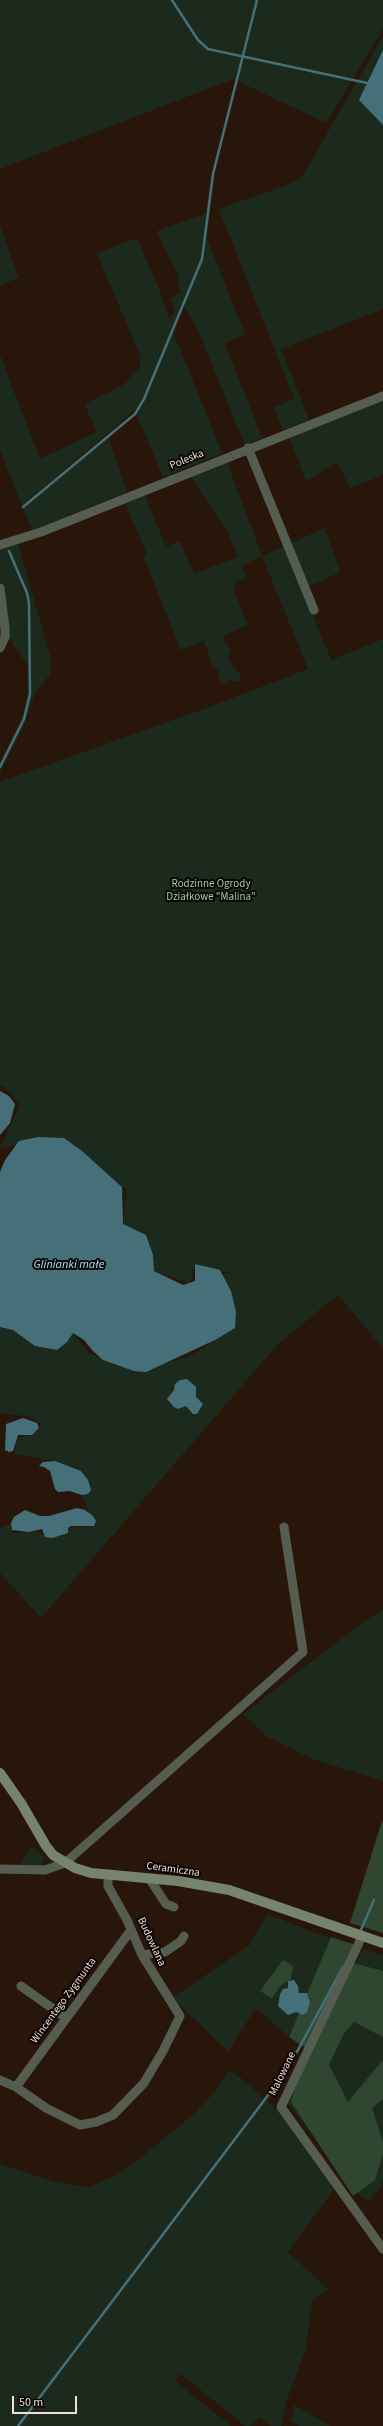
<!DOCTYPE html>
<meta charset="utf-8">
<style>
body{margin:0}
#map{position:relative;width:383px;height:2426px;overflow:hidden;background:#29160b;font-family:"Source Sans 3",sans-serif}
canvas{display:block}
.scale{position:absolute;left:12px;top:2396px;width:65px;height:18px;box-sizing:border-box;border:2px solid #eee0d9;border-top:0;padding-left:5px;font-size:12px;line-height:14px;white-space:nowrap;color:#eee0d9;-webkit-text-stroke:3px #0b0402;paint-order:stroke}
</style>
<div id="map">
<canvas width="383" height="2426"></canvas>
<div class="scale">50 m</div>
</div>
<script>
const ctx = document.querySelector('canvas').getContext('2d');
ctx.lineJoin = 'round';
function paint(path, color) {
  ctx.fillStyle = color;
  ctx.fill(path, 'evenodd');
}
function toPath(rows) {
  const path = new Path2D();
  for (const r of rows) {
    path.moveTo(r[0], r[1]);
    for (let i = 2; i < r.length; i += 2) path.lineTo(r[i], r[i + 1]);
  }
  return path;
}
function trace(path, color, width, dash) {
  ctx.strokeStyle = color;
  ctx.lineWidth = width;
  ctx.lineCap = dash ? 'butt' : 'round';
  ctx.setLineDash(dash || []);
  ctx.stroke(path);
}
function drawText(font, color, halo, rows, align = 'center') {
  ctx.font = font + ' "Source Sans 3",sans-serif';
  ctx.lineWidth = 4;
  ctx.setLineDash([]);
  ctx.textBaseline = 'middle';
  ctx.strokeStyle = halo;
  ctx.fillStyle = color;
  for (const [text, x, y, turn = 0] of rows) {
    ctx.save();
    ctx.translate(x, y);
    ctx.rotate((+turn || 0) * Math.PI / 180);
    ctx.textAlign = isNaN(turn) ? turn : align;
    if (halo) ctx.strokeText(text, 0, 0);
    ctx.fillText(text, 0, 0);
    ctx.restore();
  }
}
paint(toPath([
 [0,0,383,0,383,29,326,123,233,79,0,169],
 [383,36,383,309,281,349,309,420,283,430,274,407,294,399,219,209,295,182,303,175],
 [210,212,207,238,245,334,225,344,262,438,245,445,197,328,184,306,173,332,222,453,163,477,137,415,144,402,22,506,0,450,0,355,40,459,96,432,85,404,124,385,140,367,140,356,97,253,137,238,159,289,169,319,175,312,170,299,181,292,178,283,178,272,172,264,157,231],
 [0,226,19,278,0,285],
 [383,399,383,475,350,488,337,462,306,481,289,437],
 [108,436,127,492,32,530,23,508],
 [227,462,262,556,325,528,340,572,303,589,331,660,383,639,383,1348,338,1295,279,1343,41,1618,0,1573,0,1529,11,1523,12,1533,40,1531,45,1537,68,1533,68,1528,94,1526,82,1495,90,1490,81,1471,55,1461,14,1454,17,1438,35,1433,42,1426,33,1417,0,1413,0,1327,13,1330,73,1333,90,1354,141,1371,193,1355,235,1325,233,1301,222,1275,228,1273,195,1264,190,1283,154,1271,123,1224,127,1190,64,1138,0,1148,20,1105,5,1087,0,1086,0,782,209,707,308,669,262,556,242,565,247,578,235,582,235,593,248,625,225,635,223,640,231,649,228,655,234,668,240,674,241,678,239,682,229,680,224,684,221,684,219,679,219,672,212,664,204,641,181,650,143,556,147,554,125,503,145,495,166,547,180,541,194,574,238,557,227,531,190,476],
 [18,544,52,663,51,673,35,693,21,732,0,772,0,763,22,718,28,695,28,666,9,638,4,640,0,628,0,550],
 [383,1610,383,1781,313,1759,266,1736,243,1714,362,1623],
 [32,1846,44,1856,41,1867,18,1867],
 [267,1914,350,1946,300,2047,256,2008,228,2051,172,1998,250,1945],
 [363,1949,383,1955,383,2180,381,2186,370,2200,362,2198,288,2104],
 [229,2070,242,2079,278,2111,334,2189,288,2252,329,2290,319,2295,312,2302,306,2349,288,2397,281,2426,271,2426,259,2417,251,2426,245,2426,181,2374,175,2381,231,2426,0,2426,0,2164,58,2183,88,2187,115,2176,139,2159,194,2114,216,2090],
 [294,2405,330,2426,299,2426,291,2421]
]), '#1b2a1c');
paint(toPath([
 [382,1821,383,1822,383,1933,350,1923],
 [331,1937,356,1945,306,2048,289,2037],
 [283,1960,293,1966,291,1979,281,1985,272,1998,260,1991],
 [353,1963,383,1971,383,2037,354,2022,344,2033,329,2065,348,2102,382,2061,383,2062,383,2099,372,2108,383,2142,383,2154,375,2180,353,2196,291,2102,297,2078]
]), '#2f4731');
paint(toPath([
 [383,50,383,125,359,100],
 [0,1091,9,1096,15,1104,10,1123,0,1135],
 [38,1137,64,1138,82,1151,122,1187,123,1224,146,1235,153,1255,154,1271,183,1285,195,1281,195,1264,220,1270,231,1291,236,1312,235,1328,215,1340,146,1372,134,1371,103,1360,92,1350,84,1340,73,1333,67,1342,57,1350,35,1346,13,1330,0,1327,0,1172,5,1160,19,1141],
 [187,1379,196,1387,196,1397,203,1404,197,1414,193,1414,186,1406,178,1409,174,1407,167,1399,174,1390,175,1384,180,1380],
 [23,1418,37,1423,39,1428,32,1435,18,1435,13,1451,9,1452,5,1450,6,1424],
 [55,1461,81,1471,88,1480,91,1490,88,1494,82,1495,69,1491,58,1492,55,1489,50,1471,44,1467,39,1466,43,1462],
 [77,1508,85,1510,92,1515,96,1521,94,1526,71,1526,68,1528,68,1533,52,1538,45,1537,42,1529,29,1532,12,1530,11,1523,14,1517,25,1510,40,1516,49,1516],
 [294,1980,298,1986,299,1993,307,1993,310,2003,307,2012,303,2015,296,2012,288,2015,278,2006,280,1994,283,1989,288,1988,288,1981]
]), '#467079');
trace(toPath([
 [172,0,198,40,208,49,367,83],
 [23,507,135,414,144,399,202,259,213,174,257,0],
 [0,767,24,719,30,694,29,603,27,593,9,551],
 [360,1932,374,1900],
 [18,2426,269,2094,298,2050,343,1967]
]), '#467079', 2.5);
trace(toPath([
 [248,448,314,610],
 [0,545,41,532,383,396],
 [0,588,5,628,5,637,0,648],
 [0,1869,45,1870,65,1863,303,1652,284,1527],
 [149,1878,166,1904,174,1907],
 [361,1936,359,1943,281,2107,383,2249],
 [142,1955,165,1952,181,1941,184,1936],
 [21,1986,66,2018],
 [0,2080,16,2087,46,2108,80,2125,96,2122,113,2115,144,2083,163,2051,180,2016,142,1955,127,1920,108,1886,108,1874],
 [16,2087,131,1930]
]), '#555d51', 9);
trace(toPath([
 [0,1773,21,1803,46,1846,53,1855,75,1868,91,1873,178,1881,229,1890,383,1943]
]), '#76836f', 10);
drawText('11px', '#eee0d9', '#0b0402', [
 ["Poleska",187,460,-22],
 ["Ceramiczna",173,1870,8],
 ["Budowlana",151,1942,65],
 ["Wincentego Zygmunta",64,2001,-54],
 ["Malowane",283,2074,-64]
]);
drawText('11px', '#9ecda1', '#0b0402', [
 ["Rodzinne Ogrody",211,885],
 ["Działkowe \"Malina\"",211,898]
]);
drawText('italic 12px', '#9be8f8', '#0b0402', [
 ["Glinianki małe",69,1265]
]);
</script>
